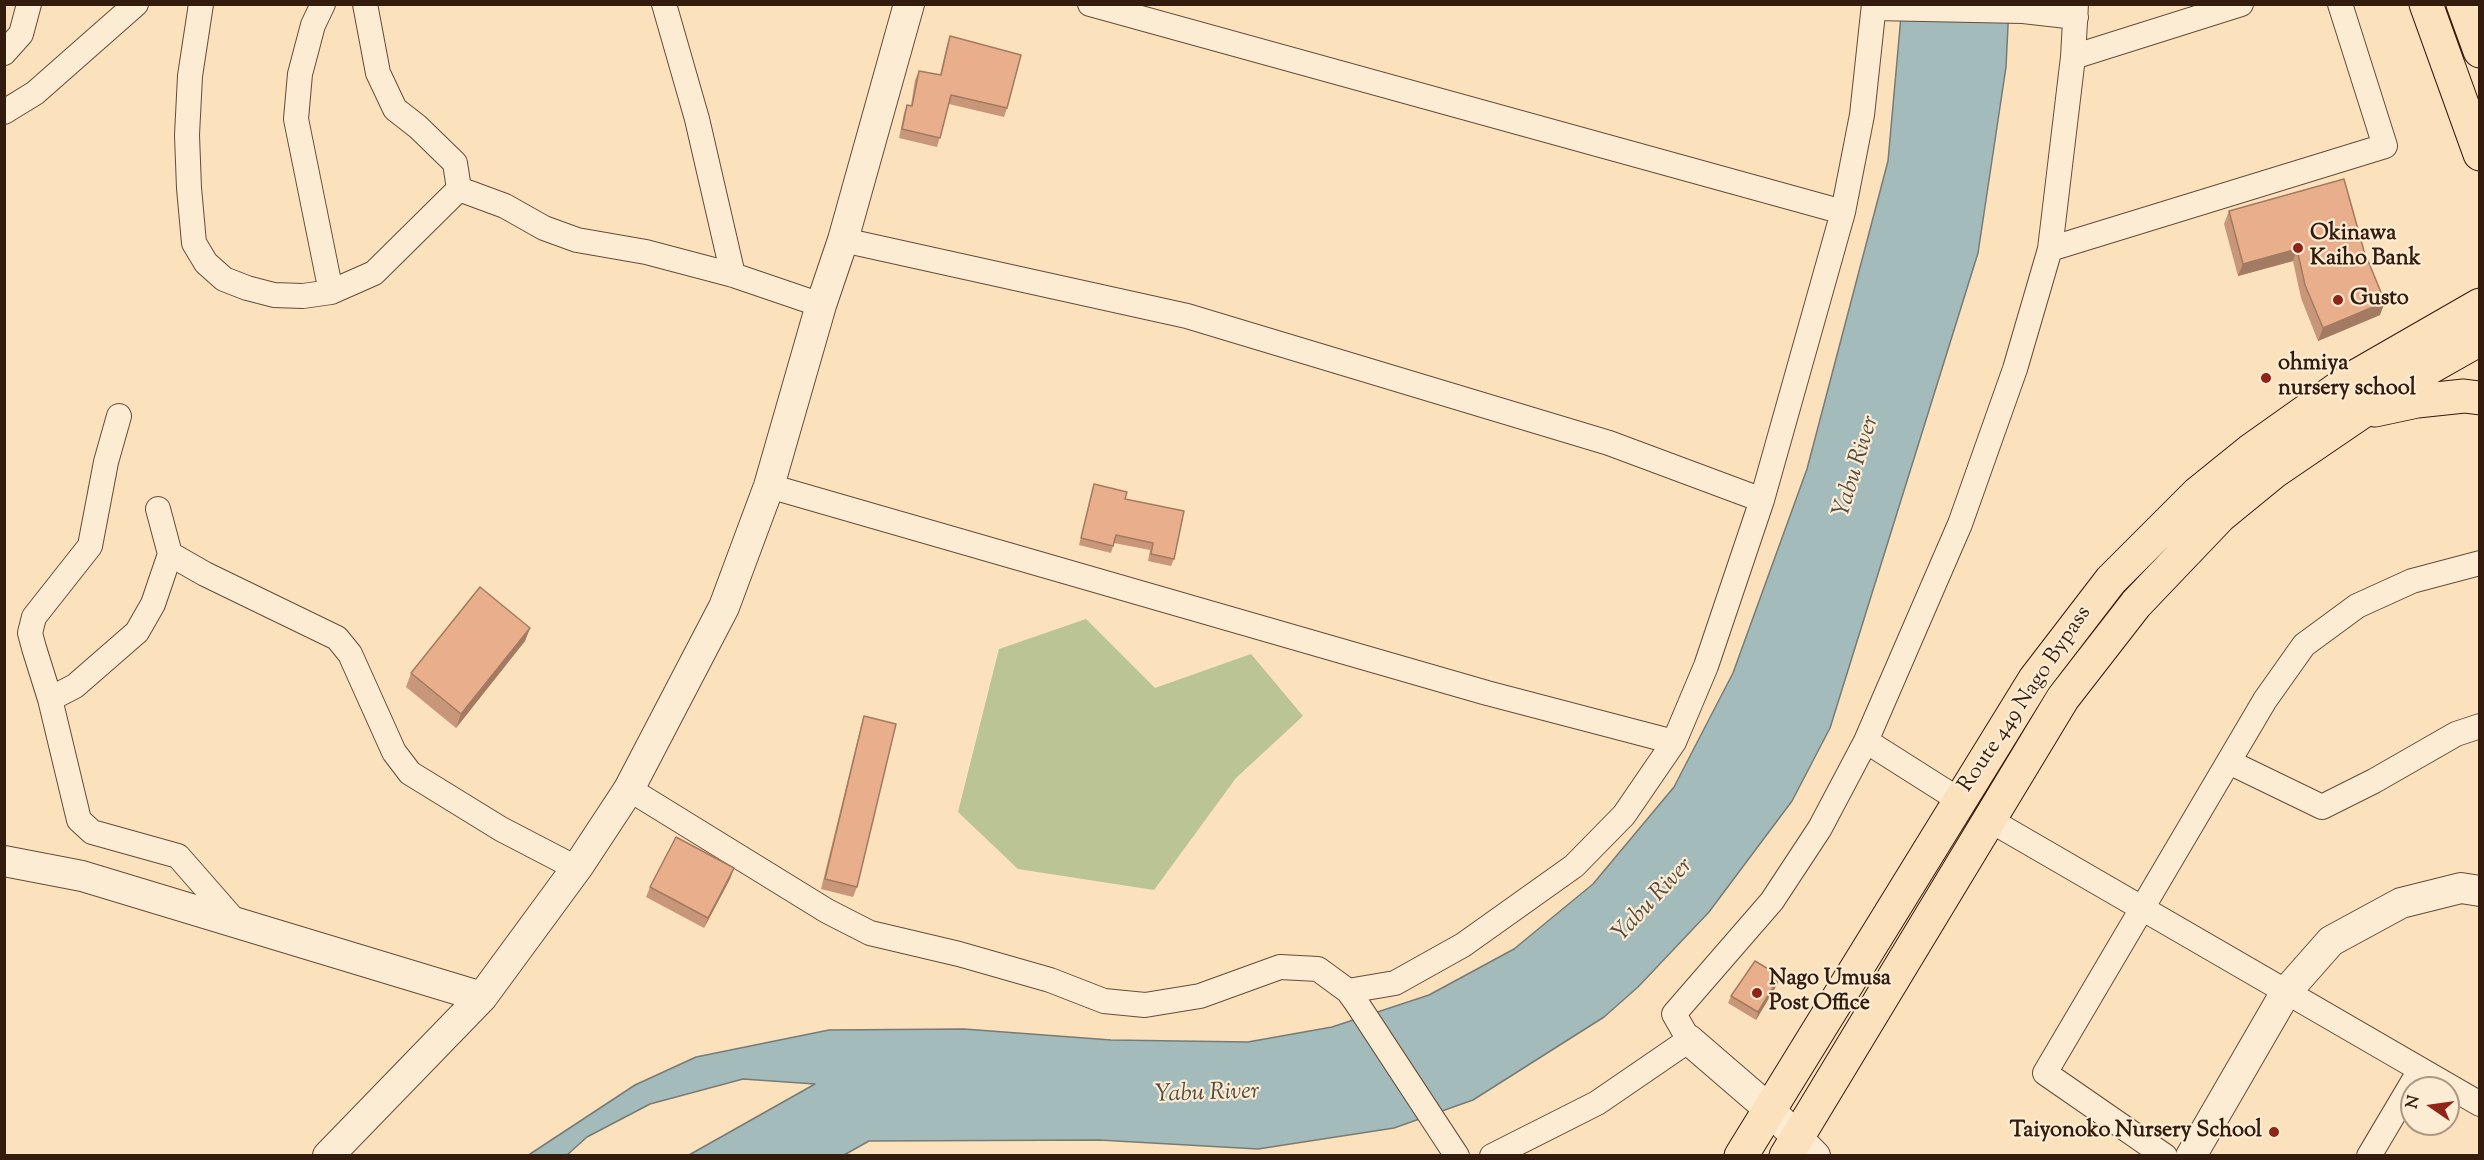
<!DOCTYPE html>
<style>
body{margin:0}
#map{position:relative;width:2484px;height:1160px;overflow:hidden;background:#fbe1bc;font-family:"Sorts Mill Goudy",serif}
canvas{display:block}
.frame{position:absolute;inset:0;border:6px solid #331b0e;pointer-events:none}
.north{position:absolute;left:2400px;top:1076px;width:60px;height:60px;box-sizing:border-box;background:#fcecd3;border:2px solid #ac9884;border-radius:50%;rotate:283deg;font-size:16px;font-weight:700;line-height:24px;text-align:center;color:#331b0e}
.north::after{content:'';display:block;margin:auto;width:21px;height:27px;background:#8f2418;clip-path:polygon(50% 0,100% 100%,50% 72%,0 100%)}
</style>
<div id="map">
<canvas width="2484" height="1160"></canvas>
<div class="frame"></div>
<div class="north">N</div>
</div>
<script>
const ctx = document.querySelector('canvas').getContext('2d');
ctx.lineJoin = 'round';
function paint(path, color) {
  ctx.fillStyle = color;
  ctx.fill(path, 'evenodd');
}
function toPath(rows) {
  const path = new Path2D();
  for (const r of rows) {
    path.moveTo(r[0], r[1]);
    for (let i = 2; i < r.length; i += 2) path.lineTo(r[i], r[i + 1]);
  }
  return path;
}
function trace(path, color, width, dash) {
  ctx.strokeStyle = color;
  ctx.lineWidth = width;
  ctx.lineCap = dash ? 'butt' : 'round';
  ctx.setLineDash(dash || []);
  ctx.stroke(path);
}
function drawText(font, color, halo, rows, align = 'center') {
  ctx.font = font + ' "Sorts Mill Goudy",serif';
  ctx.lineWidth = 4.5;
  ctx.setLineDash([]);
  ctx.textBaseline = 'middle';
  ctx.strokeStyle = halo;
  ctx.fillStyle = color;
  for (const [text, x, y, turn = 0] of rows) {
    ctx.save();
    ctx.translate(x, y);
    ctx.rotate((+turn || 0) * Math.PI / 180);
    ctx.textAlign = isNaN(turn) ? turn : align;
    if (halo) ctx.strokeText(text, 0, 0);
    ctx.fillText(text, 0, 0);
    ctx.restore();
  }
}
paint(toPath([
 [1086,619,1155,688,1251,654,1303,716,1236,778,1154,890,1018,869,958,812,999,649]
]), '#bac494');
const water = toPath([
 [1902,5,2009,5,2006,67,1978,253,1830,728,1792,801,1709,912,1638,987,1604,1017,1473,1100,1394,1128,1258,1149,1099,1140,869,1141,844,1155,689,1155,815,1084,743,1079,650,1104,587,1137,567,1155,527,1156,635,1085,696,1057,829,1030,964,1029,1111,1040,1248,1042,1332,1027,1429,995,1514,949,1593,884,1674,787,1733,673,1807,469,1888,161,1902,5]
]);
paint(water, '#a4bbbc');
trace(water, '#777b76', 1.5);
const minor = toPath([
 [201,4,190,76,187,135,189,188,194,243,206,263,224,279,247,288,274,295,303,296,331,292,374,273,459,189],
 [323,4,313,25,300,74,296,119,331,292],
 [365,4,378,73,395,109,418,127,455,163,459,189],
 [664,4,697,119,733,275],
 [1090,4,1843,212],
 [1874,8,2023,11,2076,17],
 [4,53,21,34,29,4],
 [2073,57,2241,4],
 [4,112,35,93,136,4],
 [459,189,505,206,544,228,577,240,646,252,733,275,821,305],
 [843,240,1187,316,1609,443,1762,500],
 [2050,249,2385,146,2340,4],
 [119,416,106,462,90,546,34,617,30,633,34,648,50,699,79,820,92,832,178,856,234,920],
 [769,486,1487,693,1674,742],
 [158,509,170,554,205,574,337,638,350,654,394,752,410,773,501,829,576,868],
 [50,699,75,686,137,632,153,604,170,554],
 [1866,741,1959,800],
 [2229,762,2322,807,2374,781,2456,734,2480,726],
 [629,789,827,911,870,933,959,954,1050,980,1104,1001,1145,1005,1200,996,1280,967,1318,969,1348,991,1356,1002,1457,1156],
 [1988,819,2480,1104],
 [1348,991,1395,983,1463,945,1574,866,1624,815,1674,742,1706,666,1762,500,1843,212,1862,115,1874,4],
 [1492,1156,1597,1103,1689,1040,1674,1014,1772,901,1820,828,1866,741,1960,524,2015,369,2050,249,2073,57,2076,4],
 [2165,1156,2045,1073,2265,700,2304,645,2357,606,2412,581,2480,563],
 [2369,1156,2420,1070]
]);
const tertiary = toPath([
 [4,861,82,876,482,997],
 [1689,1040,1769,1109,1815,1156],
 [328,1156,482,997,579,865,629,789,724,607,769,486,821,305,843,240,909,4],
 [2191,1156,2286,992,2331,941,2401,903,2461,888,2480,891]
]);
const trunk = toPath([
 [2426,4,2480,154],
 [2463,4,2480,51],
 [2375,410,2417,401,2464,396,2480,398],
 [1741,1156,2035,679,2111,580,2198,493,2250,451,2353,378,2480,305],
 [1786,1156,2063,698,2136,604,2220,516,2275,471,2413,377,2480,339]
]);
trace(minor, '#654c3a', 26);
trace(tertiary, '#654c3a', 32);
trace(trunk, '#331b0e', 35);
trace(minor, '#fcecd3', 24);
trace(tertiary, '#fcecd3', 30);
trace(trunk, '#fbe1bc', 33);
paint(toPath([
 [950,36,1007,108,1004,117,949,104,937,147,899,138,904,113,907,105,911,105,915,80,919,71,940,75,947,45],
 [2344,179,2380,315,2318,341,2301,298,2293,261,2238,276,2224,224,2229,211],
 [1094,484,1125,499,1174,559,1171,566,1148,561,1150,550,1114,543,1111,553,1079,545],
 [530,628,525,641,456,728,406,687,411,673],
 [864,716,857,887,853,897,821,889,861,726],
 [734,868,730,879,704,928,646,897,650,887],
 [1778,983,1756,1020,1728,1003,1731,996]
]), '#c89678');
paint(toPath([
 [2297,249,2293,261,2238,276,2243,264],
 [2385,302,2380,315,2318,341,2323,328],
 [530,628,525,641,456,728,461,714],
 [734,868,730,879,704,928,708,918],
 [1780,976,1778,983,1756,1020,1758,1012]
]), '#a37a62');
const building = toPath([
 [950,36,1021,55,1007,108,951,95,940,138,902,129,907,105,912,106,919,71,941,75,950,36],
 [2344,179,2364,251,2385,302,2323,328,2305,285,2297,249,2243,264,2229,211,2344,179],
 [1094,484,1127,492,1125,499,1184,511,1174,559,1151,554,1153,543,1116,535,1113,546,1081,538,1094,484],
 [480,587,530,628,461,714,411,673,480,587],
 [864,716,896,724,857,887,825,879,864,716],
 [676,837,734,868,708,918,650,887,676,837],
 [1755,961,1780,976,1758,1012,1731,996,1755,961]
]);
paint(building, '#e9af8c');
trace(building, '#a37a62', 1.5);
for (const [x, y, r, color] of [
 [2298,248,6,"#8f2418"],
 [2338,300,6,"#8f2418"],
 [2266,378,6,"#8f2418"],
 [1757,993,6,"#8f2418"],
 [2274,1132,6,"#8f2418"]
]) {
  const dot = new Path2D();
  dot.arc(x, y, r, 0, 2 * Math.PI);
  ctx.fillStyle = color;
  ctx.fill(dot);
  trace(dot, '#fcecd3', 2);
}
drawText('bold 22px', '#331b0e', '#fcecd3', [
 ["Okinawa",2310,235],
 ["Kaiho Bank",2310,260],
 ["Gusto",2350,300],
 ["ohmiya",2278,365],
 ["nursery school",2278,390],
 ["Nago Umusa",1769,980],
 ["Post Office",1769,1005],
 ["Taiyonoko Nursery School",2262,1132,"right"]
], 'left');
drawText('22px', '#331b0e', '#fcecd3', [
 ["Route 449 Nago Bypass",2026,700,-56]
]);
drawText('italic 24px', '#554b42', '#fcecd3', [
 ["Yabu River",1858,467,-73],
 ["Yabu River",1654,901,-47],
 ["Yabu River",1207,1095,-2]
]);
</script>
